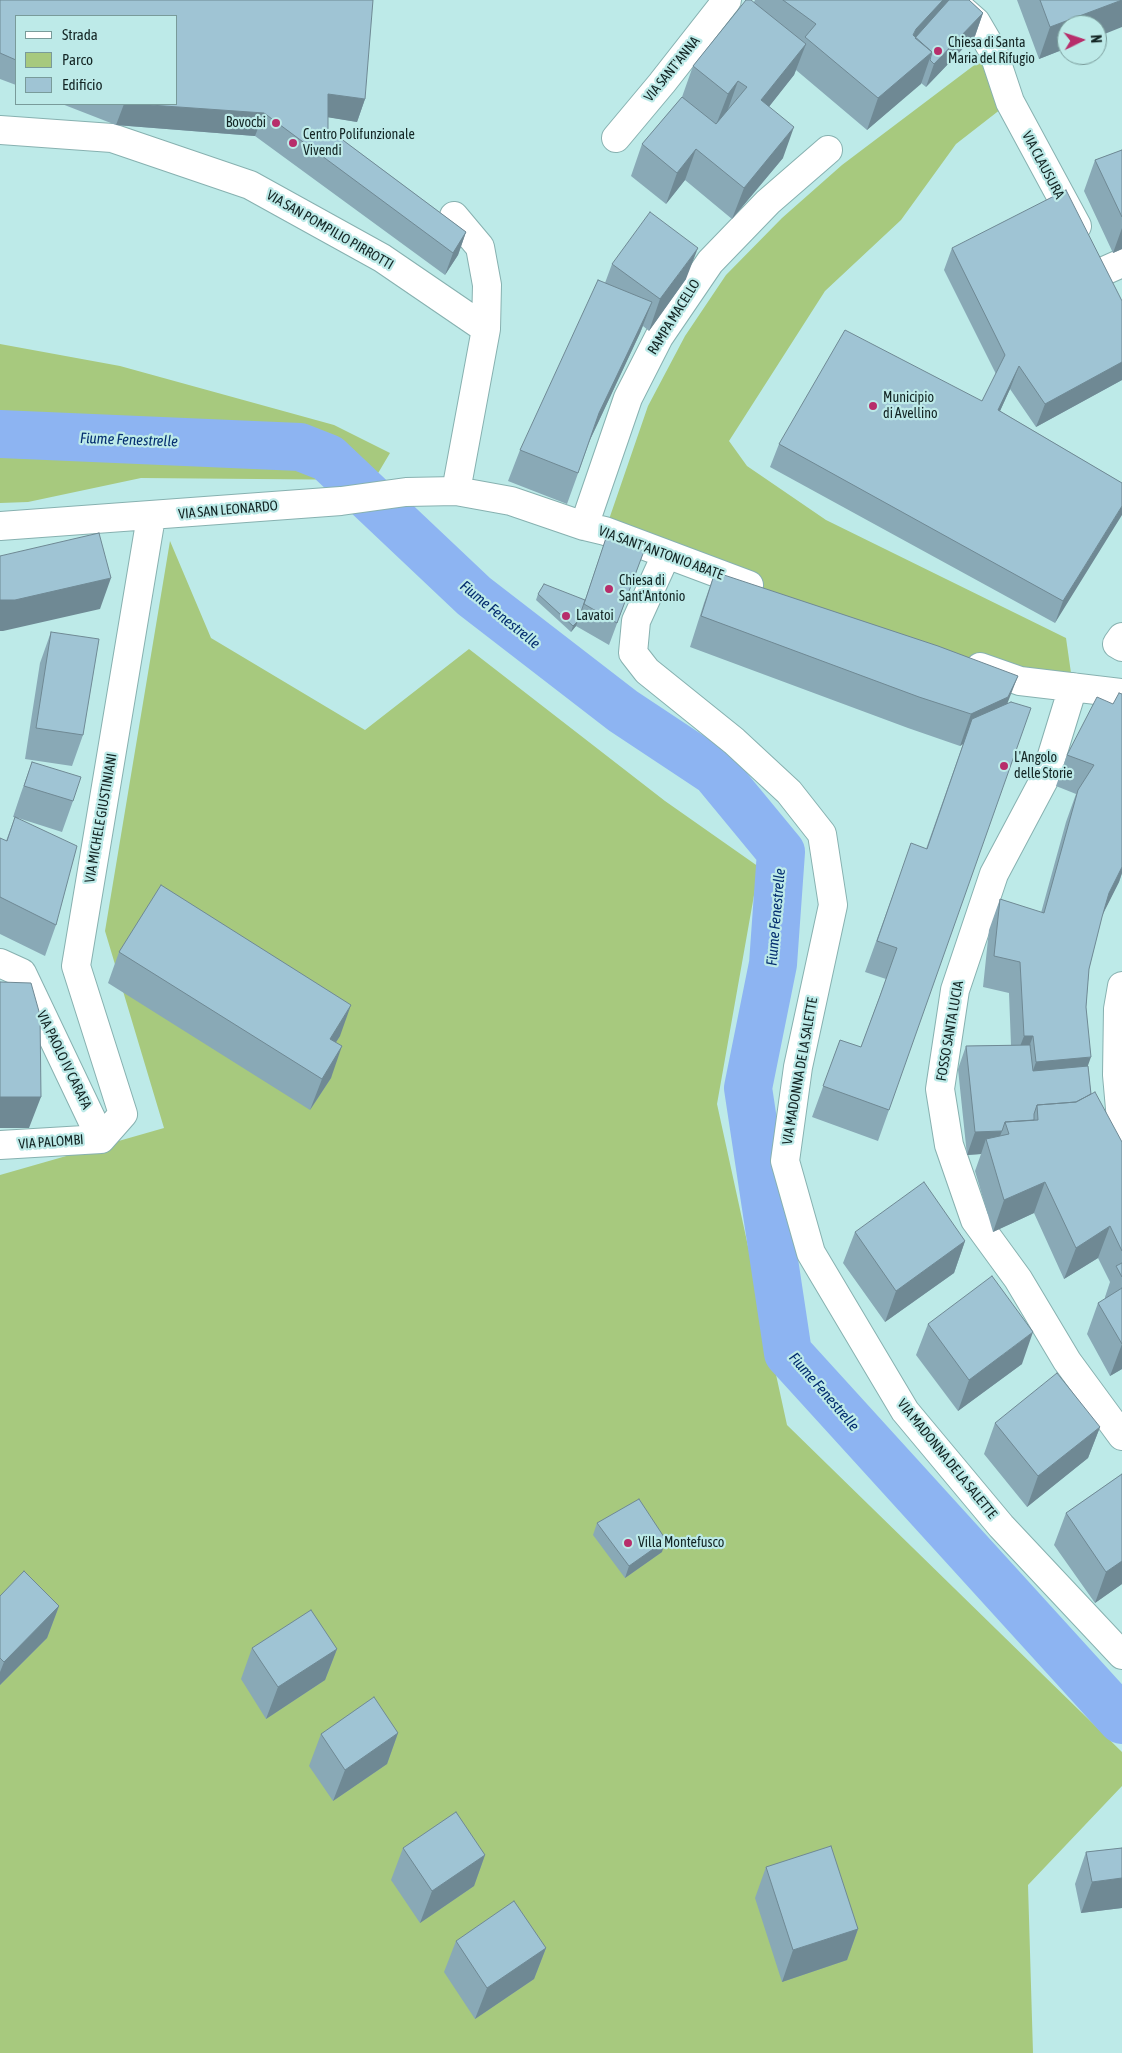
<!DOCTYPE html>
<style>
body{margin:0}
#map{position:relative;width:1122px;height:2053px;overflow:hidden;background:#bdeae8;font-family:"Asap Condensed",sans-serif}
canvas{display:block}
.legend{position:absolute;left:15px;top:15px;width:162px;height:90px;box-sizing:border-box;background:#bdeae8;border:1px solid #799b9a;margin:0;padding:6px 9px;list-style:none;font-size:15px;color:#132524}
.legend li{display:flex;align-items:center;gap:10px;height:25px}
.legend b{width:25px;border:1px solid #799b9a}
.north{position:absolute;left:1057px;top:15px;width:50px;height:50px;box-sizing:border-box;background:#bdeae8;border:1px solid #799b9a;border-radius:50%;rotate:86deg;font-size:14px;font-weight:700;line-height:20px;text-align:center;color:#132524}
.north::after{content:'';display:block;margin:auto;width:18px;height:22px;background:#b72e6b;clip-path:polygon(50% 0,100% 100%,50% 72%,0 100%)}
</style>
<div id="map">
<canvas width="1122" height="2053"></canvas>
<ul class="legend">
<li><b style="height:6px;background:#fff"></b>Strada</li>
<li><b style="height:14px;background:#a7c97e"></b>Parco</li>
<li><b style="height:14px;background:#9fc4d4"></b>Edificio</li>
</ul>
<div class="north">N</div>
</div>
<script>
const ctx = document.querySelector('canvas').getContext('2d');
ctx.lineJoin = 'round';
function paint(path, color) {
  ctx.fillStyle = color;
  ctx.fill(path, 'evenodd');
}
function toPath(rows) {
  const path = new Path2D();
  for (const r of rows) {
    path.moveTo(r[0], r[1]);
    for (let i = 2; i < r.length; i += 2) path.lineTo(r[i], r[i + 1]);
  }
  return path;
}
function trace(path, color, width, dash) {
  ctx.strokeStyle = color;
  ctx.lineWidth = width;
  ctx.lineCap = dash ? 'butt' : 'round';
  ctx.setLineDash(dash || []);
  ctx.stroke(path);
}
function drawText(font, color, halo, rows, align = 'center') {
  ctx.font = font + ' "Asap Condensed",sans-serif';
  ctx.lineWidth = 4.5;
  ctx.setLineDash([]);
  ctx.textBaseline = 'middle';
  ctx.strokeStyle = halo;
  ctx.fillStyle = color;
  for (const [text, x, y, turn = 0] of rows) {
    ctx.save();
    ctx.translate(x, y);
    ctx.rotate((+turn || 0) * Math.PI / 180);
    ctx.textAlign = isNaN(turn) ? turn : align;
    if (halo) ctx.strokeText(text, 0, 0);
    ctx.fillText(text, 0, 0);
    ctx.restore();
  }
}
paint(toPath([
 [993,51,1010,102,956,144,901,220,825,291,729,441,747,466,826,520,1066,638,1073,687,1020,681,605,531,648,406,685,336,726,275,782,218,842,165],
 [0,344,120,366,334,425,390,453,374,480,141,478,28,502,0,503],
 [170,541,211,638,365,730,469,649,665,801,759,867,717,1104,787,1425,1122,1752,1122,1786,1028,1885,1033,2053,0,2053,0,1175,164,1128,105,931]
]), '#a7c97e');
trace(toPath([
 [0,434,300,447,328,458,474,596,623,711,715,772,781,852,773,964,748,1088,788,1353,1122,1720]
]), '#8db4f2', 48);
const minor = toPath([
 [951,0,976,22,993,51,1010,102,1077,226],
 [0,130,112,138,250,185,382,258,486,329],
 [616,138,662,83,727,0],
 [454,216,480,247,487,285,486,329,456,491],
 [1104,271,1122,263],
 [0,526,341,501,406,492,456,491,511,501,584,526,605,531,749,585],
 [584,526,628,398,659,337,710,262,768,202,828,150],
 [666,555,636,621,633,653,647,671,734,741,789,792,822,834,833,905,798,1067,785,1161,811,1253,905,1411,1001,1526,1122,1655],
 [1122,637,1117,644,1122,647],
 [980,667,1020,681,1122,693],
 [1073,687,1045,778,994,874,955,990,940,1089,949,1145,975,1220,1018,1279,1067,1361,1122,1436],
 [0,963,22,973,101,1139,123,1114,76,966,151,517],
 [1122,986,1118,1009,1117,1075,1122,1131],
 [0,1145,101,1139]
]);
trace(minor, '#87b1b0', 30);
trace(minor, '#fff', 28);
paint(toPath([
 [0,0,365,99,357,122,328,117,328,129,466,232,458,255,445,275,255,136,116,125,62,104,176,104,16,16,16,85,0,79],
 [755,0,969,0,983,13,975,36,926,87,921,83,867,130,796,70,794,75,769,106,783,158,732,219,685,180,666,204,631,176,642,144,682,97,693,66,754,2],
 [1017,0,1122,0,1067,25,1067,48,1039,59],
 [1122,150,1122,249,1113,253,1084,191,1095,160],
 [952,248,1122,301,1122,380,1036,427,1010,389,1000,411,1122,483,1055,623,770,467,779,444,982,401,996,374,944,270],
 [612,264,686,279,649,331,643,326,640,333,590,440,567,504,508,481,520,450,605,283],
 [606,538,644,551,609,645,576,626,571,632,536,600,538,594,585,600],
 [715,572,1008,703,889,1110,878,1141,812,1117,840,1040,861,1047,886,979,865,972,900,875,926,849,963,744,960,746,908,728,690,647,704,603],
 [51,632,83,735,72,766,25,759,40,663],
 [1122,694,1122,873,1119,882,1102,915,1089,969,1086,1007,1088,1066,1091,1094,1122,1142,1122,1369,1110,1376,1087,1334,1098,1303,1105,1299,1105,1297,1110,1282,1098,1258,1064,1279,1034,1213,993,1232,975,1171,981,1154,967,1155,958,1069,966,1046,1011,1045,1009,993,983,987,989,930,1000,899,1041,913,1066,822,1076,794,1056,786,1067,755],
 [32,762,73,801,62,832,18,818,56,925,45,956,0,934,0,838,6,841,15,817,13,817,21,793],
 [119,952,340,1036,336,1042,331,1078,310,1110,108,983],
 [855,1232,965,1241,954,1273,885,1322,843,1263],
 [928,1324,1022,1364,958,1411,916,1355],
 [995,1423,1100,1427,1088,1458,1027,1507,984,1454],
 [1122,1474,1122,1584,1095,1603,1054,1545,1066,1513],
 [597,1523,662,1552,625,1578,593,1535],
 [0,1596,59,1606,47,1638,0,1685],
 [252,1648,337,1649,325,1680,266,1719,241,1679],
 [398,1733,387,1764,333,1801,309,1766,321,1734],
 [403,1848,485,1855,474,1886,420,1923,391,1880],
 [1122,1848,1122,1908,1081,1913,1075,1884,1086,1852],
 [766,1867,858,1929,847,1960,782,1982,755,1898],
 [456,1941,546,1948,534,1979,475,2019,444,1972]
]), '#89a9b6');
paint(toPath([
 [943,0,954,0,910,44,916,29],
 [1122,0,1122,27,1097,37,1097,25,1067,25,1067,48,1039,59,1050,27],
 [983,13,975,36,926,87,934,64],
 [806,44,794,75,750,131,761,100],
 [932,52,921,84,867,130,878,98],
 [738,81,727,112,716,125,728,94],
 [328,94,365,99,357,122,320,116],
 [124,104,136,104,264,113,255,136,116,125],
 [794,127,783,158,732,219,744,188],
 [696,149,685,180,666,204,677,173],
 [1122,228,1122,249,1113,253],
 [466,232,458,255,445,275,453,253],
 [698,248,686,279,649,331,660,299],
 [652,302,640,333,588,444,599,413],
 [1122,362,1122,380,1036,427,1045,404],
 [1019,366,1010,389,990,433,998,410],
 [1122,506,1122,515,1055,623,1063,601],
 [111,578,100,609,3,631,0,631,0,600],
 [578,621,576,626,571,632,573,626],
 [1018,676,1006,707,963,744,960,746,971,714],
 [1122,867,1122,873,1119,882,1098,924,1109,893],
 [351,1005,340,1036,318,1070,330,1039],
 [1024,1036,1033,1036,1022,1067,1012,1067],
 [342,1046,331,1078,310,1110,322,1079],
 [1091,1057,1080,1088,1025,1093,1036,1062],
 [0,1097,41,1097,29,1128,0,1128],
 [1002,1131,994,1153,986,1139,981,1154,967,1155,975,1132],
 [1045,1182,1034,1213,993,1232,1004,1200],
 [1110,1226,1098,1258,1064,1279,1076,1248],
 [965,1241,954,1273,885,1322,896,1291],
 [1033,1332,1022,1364,958,1411,969,1380],
 [1122,1344,1122,1369,1110,1376],
 [1100,1427,1088,1458,1027,1507,1038,1476],
 [666,1540,662,1552,625,1578,629,1566],
 [1122,1561,1122,1584,1095,1603,1106,1572],
 [59,1606,47,1638,0,1685,0,1672,4,1662],
 [337,1649,325,1680,266,1719,278,1687],
 [398,1733,387,1764,333,1801,345,1770],
 [485,1855,474,1886,420,1923,432,1891],
 [1122,1878,1122,1908,1081,1913,1092,1882],
 [858,1929,847,1960,782,1982,793,1950],
 [546,1948,534,1979,475,2019,487,1988]
]), '#6f8994');
const building = toPath([
 [0,0,373,0,365,99,328,94,328,129,466,232,453,253,264,113,136,104,176,104,176,16,16,16,16,60,0,53,0,0],
 [746,0,751,0,806,44,761,100,794,127,744,188,696,149,677,173,642,144,682,97,716,124,747,87,738,81,728,94,693,66,746,0],
 [783,0,943,0,916,29,913,35,932,52,878,98,805,37,816,24,783,0],
 [949,0,969,0,983,13,934,64,930,60,932,52,915,38,949,0],
 [1040,0,1122,0,1050,27,1040,0],
 [1122,150,1122,217,1095,160,1122,150],
 [1066,190,1122,301,1122,362,1045,404,1019,366,998,410,1122,483,1122,506,1063,601,779,444,845,330,982,401,1005,355,952,248,1066,190],
 [650,212,698,248,660,299,612,264,650,212],
 [598,280,652,302,599,413,578,473,520,450,598,280],
 [99,533,111,578,15,600,0,600,0,556,99,533],
 [606,538,644,551,617,623,584,604,606,538],
 [715,572,938,646,1018,676,1008,697,971,714,919,697,701,616,715,572],
 [544,584,585,600,578,621,573,626,538,594,544,584],
 [51,632,99,639,83,735,36,728,51,632],
 [1119,693,1122,694,1122,867,1109,893,1102,917,1089,969,1086,1007,1091,1057,1036,1062,1033,1036,1024,1036,1020,962,994,956,1000,899,1044,913,1078,790,1094,765,1067,755,1097,697,1113,704,1119,693],
 [1011,702,1031,708,889,1110,823,1086,840,1040,861,1047,880,996,897,948,877,941,911,843,927,849,972,719,1011,702],
 [32,762,81,777,73,801,24,786,32,762],
 [15,817,77,846,56,925,0,897,0,838,7,841,15,817],
 [161,885,351,1005,330,1039,342,1046,322,1079,119,952,161,885],
 [0,982,31,983,40,1015,41,1097,0,1097,0,982],
 [1030,1045,1033,1071,1088,1066,1091,1094,1076,1102,1037,1105,1034,1114,1034,1120,1005,1122,1002,1131,975,1132,966,1046,1030,1045],
 [1095,1092,1122,1142,1122,1251,1110,1226,1076,1248,1045,1182,1004,1200,986,1139,1009,1134,1005,1122,1038,1120,1037,1105,1076,1102,1095,1092],
 [924,1182,965,1241,896,1291,855,1232,924,1182],
 [1122,1263,1122,1277,1116,1266,1122,1263],
 [992,1276,1033,1332,969,1380,928,1324,992,1276],
 [1122,1288,1122,1344,1098,1303,1122,1288],
 [1057,1373,1100,1427,1038,1476,995,1423,1057,1373],
 [1122,1474,1122,1561,1106,1572,1066,1513,1122,1474],
 [639,1499,666,1540,629,1566,597,1523,639,1499],
 [24,1571,59,1606,4,1662,0,1658,0,1596,24,1571],
 [311,1610,337,1649,278,1687,252,1648,311,1610],
 [374,1697,398,1733,345,1770,321,1734,374,1697],
 [456,1812,485,1855,432,1891,403,1848,456,1812],
 [831,1846,858,1929,793,1950,766,1867,831,1846],
 [1122,1848,1122,1878,1092,1882,1086,1852,1122,1848],
 [514,1901,546,1948,487,1988,456,1941,514,1901]
]);
paint(building, '#9fc4d4');
trace(building, '#6f8994', 1);
for (const [x, y, r, color] of [
 [938,51,5,"#b72e6b"],
 [276,123,5,"#b72e6b"],
 [293,143,5,"#b72e6b"],
 [873,406,5,"#b72e6b"],
 [609,589,5,"#b72e6b"],
 [566,616,5,"#b72e6b"],
 [1004,766,5,"#b72e6b"],
 [628,1543,5,"#b72e6b"]
]) {
  const dot = new Path2D();
  dot.arc(x, y, r, 0, 2 * Math.PI);
  ctx.fillStyle = color;
  ctx.fill(dot);
  trace(dot, '#bdeae8', 2);
}
drawText('14px', '#132524', '#bdeae8', [
 ["Chiesa di Santa",948,43],
 ["Maria del Rifugio",948,59],
 ["Bovocbi",266,123,"right"],
 ["Centro Polifunzionale",303,135],
 ["Vivendi",303,151],
 ["Municipio",883,398],
 ["di Avellino",883,414],
 ["Chiesa di",619,581],
 ["Sant'Antonio",619,597],
 ["Lavatoi",576,616],
 ["L'Angolo",1014,758],
 ["delle Storie",1014,774],
 ["Villa Montefusco",638,1543]
], 'left');
drawText('14px', '#132524', '#bdeae8', [
 ["VIA SANT'ANNA",672,69,-51],
 ["VIA CLAUSURA",1043,165,62],
 ["VIA SAN POMPILIO PIRROTTI",330,230,30],
 ["RAMPA MACELLO",674,317,-58],
 ["VIA SAN LEONARDO",228,510,-5],
 ["VIA SANT'ANTONIO ABATE",661,553,20],
 ["VIA MICHELE GIUSTINIANI",101,818,-80],
 ["FOSSO SANTA LUCIA",950,1031,-80],
 ["VIA PAOLO IV CARAFA",64,1060,64],
 ["VIA MADONNA DE LA SALETTE",800,1071,-80],
 ["VIA PALOMBI",51,1142,-4],
 ["VIA MADONNA DE LA SALETTE",947,1459,51]
]);
drawText('italic 15px', '#032d6f', '#bdeae8', [
 ["Fiume Fenestrelle",129,440,2],
 ["Fiume Fenestrelle",500,615,39],
 ["Fiume Fenestrelle",776,917,-85],
 ["Fiume Fenestrelle",824,1392,49]
]);
</script>
